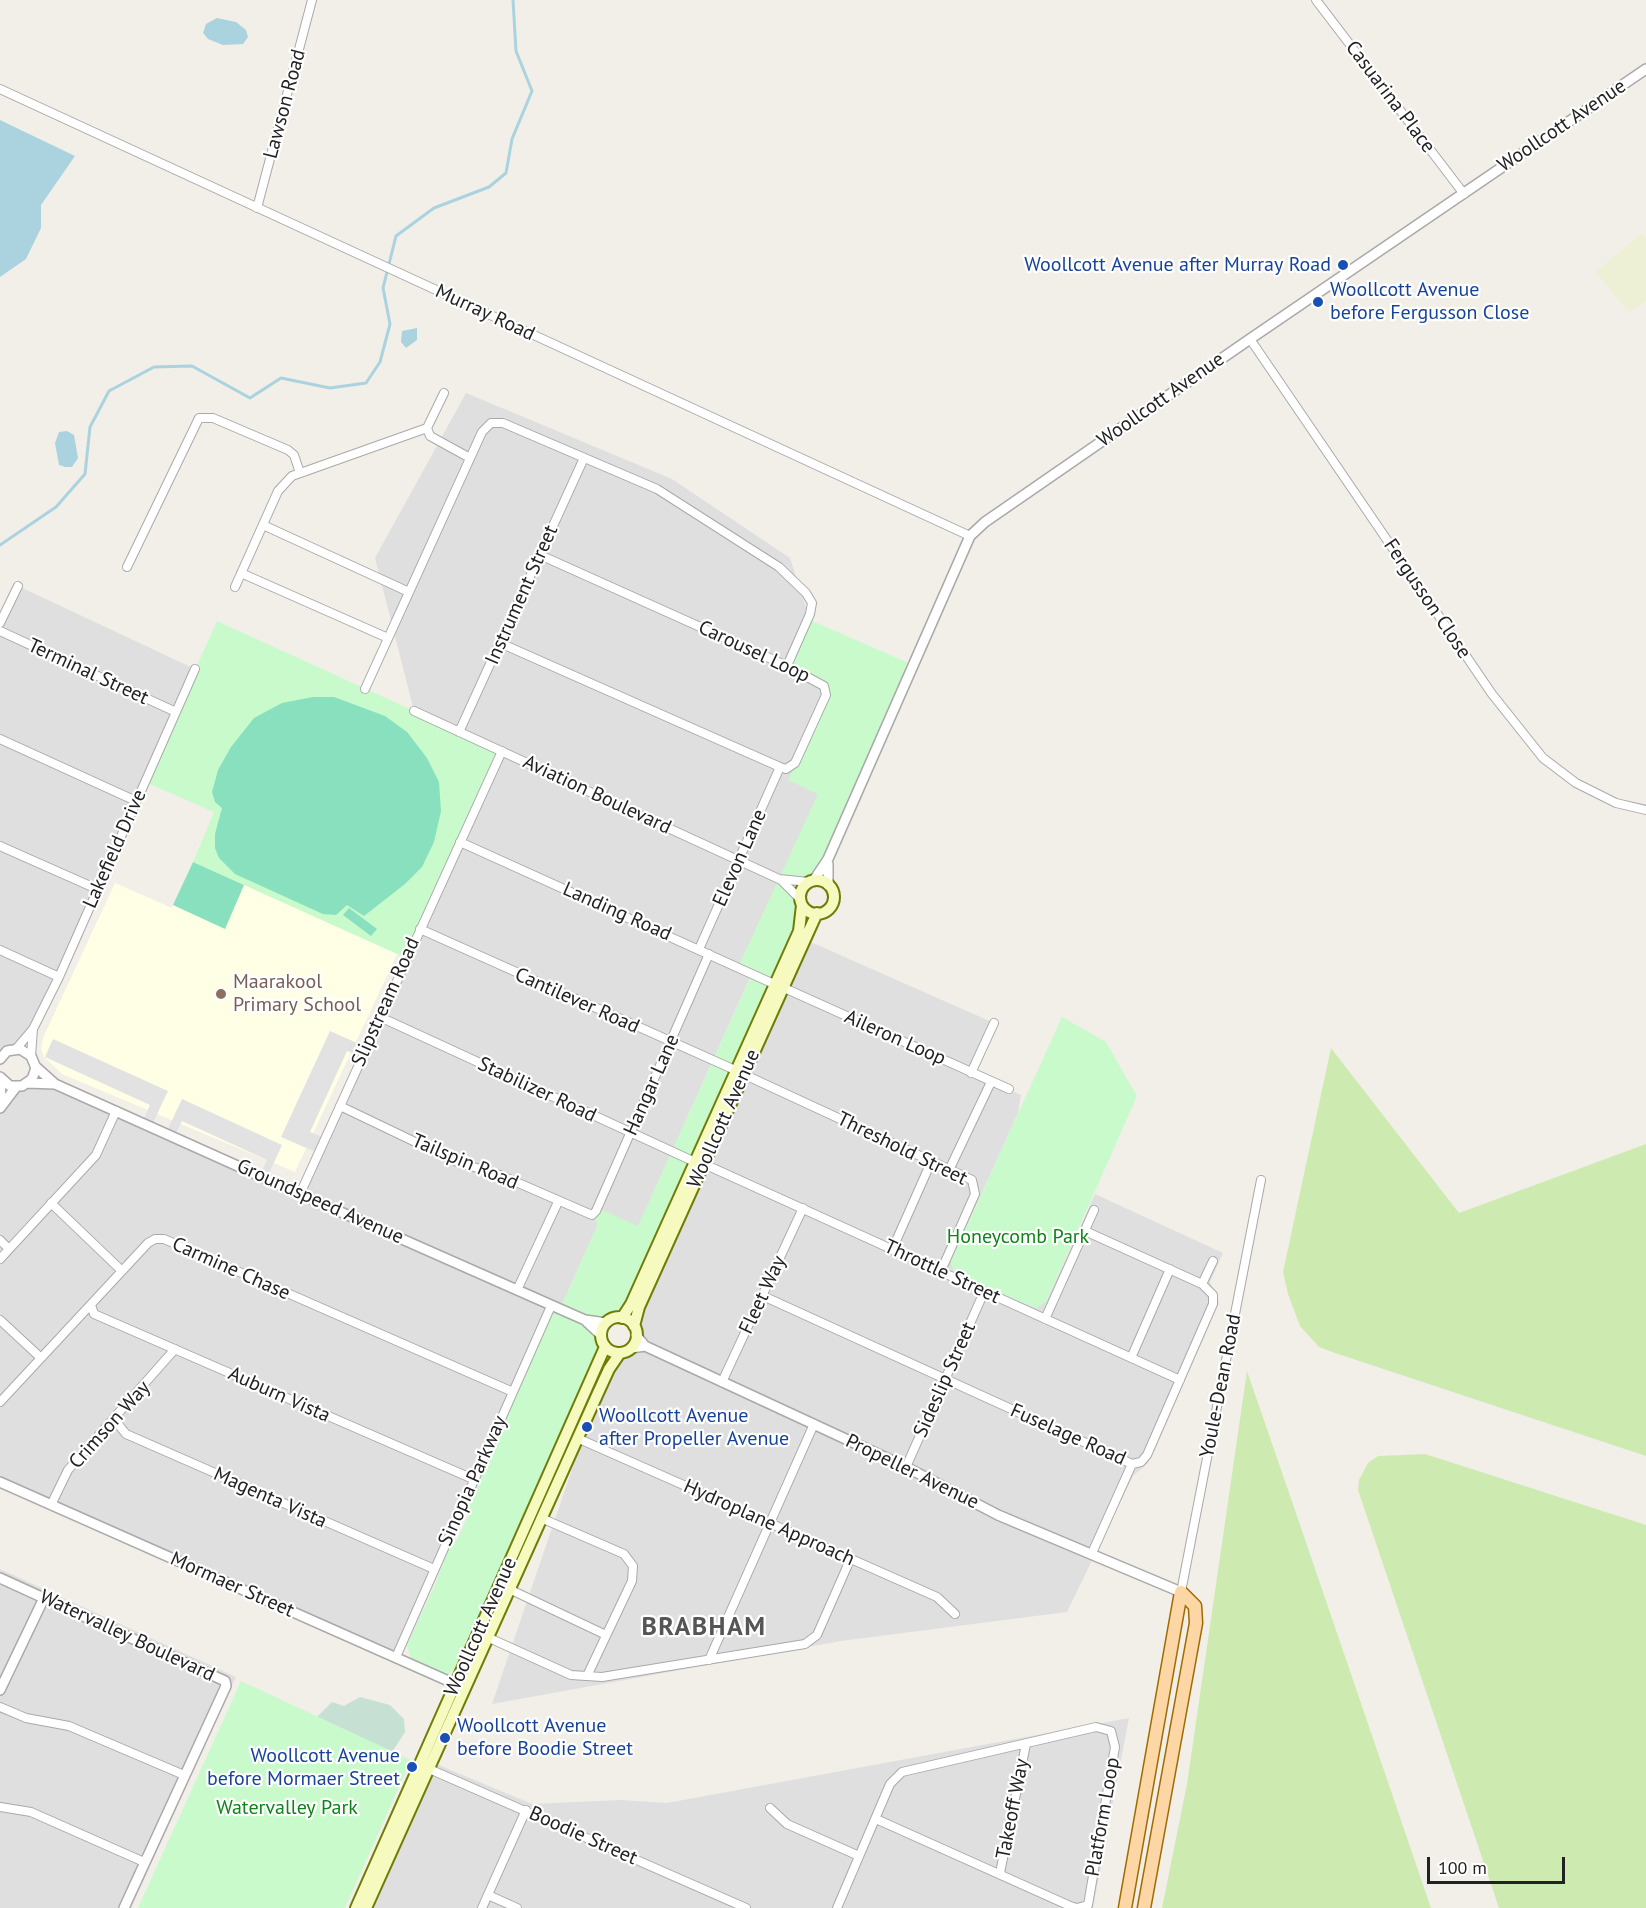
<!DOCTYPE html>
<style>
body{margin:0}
#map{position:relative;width:1646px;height:1908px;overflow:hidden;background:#f2efe9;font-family:"PT Sans",sans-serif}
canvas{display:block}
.scale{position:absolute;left:1427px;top:1857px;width:138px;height:27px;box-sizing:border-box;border:3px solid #222;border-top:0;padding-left:8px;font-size:18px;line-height:21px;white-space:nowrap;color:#222;-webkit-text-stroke:4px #fff;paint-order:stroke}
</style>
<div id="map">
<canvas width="1646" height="1908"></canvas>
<div class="scale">100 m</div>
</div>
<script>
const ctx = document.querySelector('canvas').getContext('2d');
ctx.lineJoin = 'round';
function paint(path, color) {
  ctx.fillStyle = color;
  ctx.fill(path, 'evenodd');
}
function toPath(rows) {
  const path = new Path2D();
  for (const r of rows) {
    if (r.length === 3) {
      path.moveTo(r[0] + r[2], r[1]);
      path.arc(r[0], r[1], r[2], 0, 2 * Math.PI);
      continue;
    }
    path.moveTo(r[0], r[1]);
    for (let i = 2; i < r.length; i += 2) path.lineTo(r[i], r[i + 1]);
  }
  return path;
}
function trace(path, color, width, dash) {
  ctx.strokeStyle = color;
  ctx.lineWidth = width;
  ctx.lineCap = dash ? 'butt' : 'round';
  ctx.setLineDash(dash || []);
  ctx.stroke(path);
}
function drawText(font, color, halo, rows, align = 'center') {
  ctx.font = font + ' "PT Sans",sans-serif';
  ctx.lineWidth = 4.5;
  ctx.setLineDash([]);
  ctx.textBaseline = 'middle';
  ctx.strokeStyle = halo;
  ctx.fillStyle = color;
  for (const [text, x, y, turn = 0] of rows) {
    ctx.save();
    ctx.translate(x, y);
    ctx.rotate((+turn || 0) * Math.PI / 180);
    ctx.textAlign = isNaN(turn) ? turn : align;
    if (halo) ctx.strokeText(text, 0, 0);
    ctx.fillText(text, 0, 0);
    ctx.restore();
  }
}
paint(toPath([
 [466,393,672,479,790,558,810,620,824,686,818,794,752,973,638,1227,598,1209,592,1215,598,1224,560,1309,551,1306,396,1663,0,1489,0,1077,9,1085,55,1084,299,1194,406,958,414,711,375,558],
 [18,586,195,669,33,1029,0,1059,0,623],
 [804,939,994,1023,972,1073,1021,1095,1018,1113,951,1261,1046,1302,1095,1194,1223,1253,1210,1282,1219,1302,1148,1463,1133,1476,1067,1612,841,1641,492,1704,598,1393,620,1353,631,1348,636,1340,634,1326],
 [0,1569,236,1677,131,1908,0,1908],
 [1129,1718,1093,1908,354,1908,422,1758,532,1804,621,1800,667,1803]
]), '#e0dfdf');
paint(toPath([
 [193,862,399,950,295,1172,62,1074,44,1057,41,1049,43,1038,115,883,172,908]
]), '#ffffe5');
paint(toPath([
 [1642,233,1646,239,1646,301,1629,312,1595,272]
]), '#eef0d5');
paint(toPath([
 [1331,1048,1459,1213,1646,1144,1646,1456,1335,1353,1319,1347,1300,1326,1288,1294,1283,1272],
 [1247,1371,1297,1516,1431,1908,1162,1908,1187,1784],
 [1425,1454,1646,1525,1646,1908,1499,1908,1358,1490,1359,1480,1368,1463,1378,1456]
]), '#cdebb0');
paint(toPath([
 [360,1697,390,1705,404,1719,405,1732,388,1758,310,1724,332,1702,344,1706]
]), '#c6e0d4');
paint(toPath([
 [810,620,913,665,828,859,802,889,799,928,622,1318,606,1323,601,1335,605,1347,459,1667,448,1674,411,1659,407,1645,434,1587,451,1543,457,1540,469,1514,466,1509,491,1452,495,1450,505,1427,504,1422,551,1306,560,1309,598,1224,592,1215,598,1208,638,1226,752,974,738,967,818,794,788,780,826,695,826,691,787,666],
 [217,621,502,751,406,958,193,862,214,812,145,782],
 [1062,1017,1106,1042,1137,1096,1046,1302,1036,1308,954,1274,951,1261],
 [241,1681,411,1760,345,1908,138,1908]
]), '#c8facc');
paint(toPath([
 [313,697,334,697,385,716,407,732,427,758,439,782,441,811,434,842,422,867,405,884,364,916,347,905,336,915,323,914,235,874,219,858,215,848,215,834,222,808,215,802,212,792,218,770,231,747,254,718,282,703],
 [193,862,244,885,225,929,173,905],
 [349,908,377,929,371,936,343,915]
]), '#88e0be');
paint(toPath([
 [330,1031,366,1047,362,1057,347,1051,310,1132,325,1138,318,1153,281,1137],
 [53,1039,168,1091,151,1127,142,1123,150,1105,45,1057],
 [182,1099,282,1145,267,1178,260,1175,267,1160,182,1121,174,1137,166,1133]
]), '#e2e2e2');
paint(toPath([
 [217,18,236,22,246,30,248,37,243,44,223,45,208,39,203,33,206,24],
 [0,120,75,156,41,205,41,228,26,259,0,277],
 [417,328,417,340,406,348,401,342,402,331],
 [67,431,74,435,78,458,72,467,65,467,59,465,55,443,59,432]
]), '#aad3df');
trace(toPath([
 [0,545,56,507,85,474,90,427,109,391,154,367,192,366,250,398,281,378,330,388,366,383,380,362,390,324,383,288,396,236,434,208,489,187,506,173,512,139,532,91,516,51,513,0]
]), '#aad3df', 3);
const minor = toPath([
 [1316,0,1464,194],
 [0,89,970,536],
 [257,208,312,0],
 [1250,339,1492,694,1543,758,1576,783,1616,803,1646,810],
 [444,393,427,428,430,436,470,458],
 [263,525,409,592],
 [127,567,199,418,213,418,288,450,294,455,300,473],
 [241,573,388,638],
 [235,587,278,491,292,476,427,428],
 [0,623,18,586],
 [0,631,176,712],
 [500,643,780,767,786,769,795,763,826,695,824,686,787,666,540,555],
 [365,689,482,432,491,423,503,423,657,489,779,567,806,593,812,603,810,614,787,666],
 [414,711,779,879,809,882],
 [459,732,584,458],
 [0,739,136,801],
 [460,842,774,984],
 [0,846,97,889],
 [781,880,800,899],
 [420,929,735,1070],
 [699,949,780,767],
 [0,950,59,977],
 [782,987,1009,1089],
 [380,1017,695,1162],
 [16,1049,33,1029,59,977,195,669],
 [31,1056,33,1029],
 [971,1073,994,1023],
 [743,1074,972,1180,975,1194,941,1271],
 [340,1106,457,1162,500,1175,592,1215,596,1211,709,954],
 [704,1164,1180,1380],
 [950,1168,991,1082],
 [300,1194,502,751],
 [51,1203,122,1271],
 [0,1240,9,1249],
 [892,1250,932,1160],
 [0,1259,96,1155,116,1111],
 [1202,1284,1213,1261],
 [517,1290,558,1202],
 [763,1296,1132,1464,1141,1462,1147,1455,1213,1304,1213,1295,1202,1284,1085,1231],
 [91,1305,94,1314,473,1479],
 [1045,1319,1094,1210],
 [0,1320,41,1358],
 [1131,1358,1170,1269],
 [722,1382,803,1208],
 [0,1402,148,1243,155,1239,164,1239,513,1392],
 [117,1416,118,1424,126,1434,434,1569],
 [577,1438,937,1597,955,1614],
 [906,1467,984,1292],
 [51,1505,68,1470,175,1349],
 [541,1518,624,1554,633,1566,632,1581,587,1676],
 [1092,1553,1132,1464],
 [509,1589,606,1635],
 [1181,1592,1261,1180],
 [487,1637,571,1675,602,1677,805,1644,817,1635,850,1560],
 [396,1657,551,1306],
 [709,1660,814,1424],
 [0,1707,26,1718,69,1726,184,1775],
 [427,1768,746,1908],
 [0,1807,31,1812,144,1862],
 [770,1808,787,1824,859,1856],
 [1000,1873,1026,1744],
 [488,1895,517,1908],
 [482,1908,526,1810],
 [837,1908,890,1784,902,1772,1096,1727,1111,1731,1115,1747,1088,1905,1077,1908,1070,1906,876,1819]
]);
const tertiary = toPath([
 [828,864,828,885],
 [814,880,828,859,970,536,985,522,1250,339,1646,69],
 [0,1059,7,1051,20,1049,31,1056,36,1068,32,1079,22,1086,10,1086,0,1077],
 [35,1066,55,1084,300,1194,585,1320,606,1323],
 [27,1083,55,1084],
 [0,1108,1,1079],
 [0,1108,16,1087],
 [587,1322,601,1335],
 [636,1335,645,1346,906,1467,998,1515,1181,1592],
 [631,1348,645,1346],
 [0,1482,462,1687],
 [0,1578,225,1681,226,1686,124,1908],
 [0,1690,44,1598]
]);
const secondary = toPath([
 [817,897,17],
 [619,1335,18],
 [622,1318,631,1304,799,931,802,905],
 [634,1326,639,1307,817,913],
 [356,1908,605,1347],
 [366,1908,598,1393,609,1369,620,1353]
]);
const primary = toPath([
 [1125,1908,1181,1592,1195,1606,1196,1623,1144,1908]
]);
trace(minor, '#a9a9a9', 10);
trace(tertiary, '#a9a9a9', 12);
trace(secondary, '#707d05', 14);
trace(primary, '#a06b00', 15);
trace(minor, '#fff', 8);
trace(tertiary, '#fff', 9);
trace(secondary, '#f7fabf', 10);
trace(primary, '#fcd6a4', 12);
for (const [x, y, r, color] of [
 [1343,265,6,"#1a4fb4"],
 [1318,302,6,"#1a4fb4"],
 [221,994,6,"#8d6e63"],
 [587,1427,6,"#1a4fb4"],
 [445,1738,6,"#1a4fb4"],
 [412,1767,6,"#1a4fb4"]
]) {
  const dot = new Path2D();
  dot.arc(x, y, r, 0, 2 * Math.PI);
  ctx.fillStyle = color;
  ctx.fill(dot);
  trace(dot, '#fff', 2);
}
drawText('20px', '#222', '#fff', [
 ["Casuarina Place",1390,97,53],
 ["Lawson Road",285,104,-75],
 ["Woollcott Avenue",1562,126,-34],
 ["Murray Road",485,313,25],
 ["Woollcott Avenue",1161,400,-35],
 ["Instrument Street",522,595,-66],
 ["Fergusson Close",1427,599,56],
 ["Carousel Loop",754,652,25],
 ["Terminal Street",88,672,25],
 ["Aviation Boulevard",597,795,25],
 ["Lakefield Drive",115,849,-66],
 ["Elevon Lane",740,858,-66],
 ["Landing Road",617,912,24],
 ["Cantilever Road",577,1001,24],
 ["Slipstream Road",386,1002,-66],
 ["Aileron Loop",895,1038,24],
 ["Hangar Lane",652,1085,-66],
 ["Stabilizer Road",537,1090,25],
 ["Woollcott Avenue",724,1119,-66],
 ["Threshold Street",902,1149,26],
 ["Tailspin Road",465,1162,23],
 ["Groundspeed Avenue",320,1202,24],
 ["Carmine Chase",231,1269,24],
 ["Throttle Street",942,1272,25],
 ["Fleet Way",763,1295,-65],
 ["Sideslip Street",945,1380,-66],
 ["Youle-Dean Road",1221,1386,-79],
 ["Auburn Vista",279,1395,24],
 ["Crimson Way",110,1425,-48],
 ["Fuselage Road",1068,1435,24],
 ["Propeller Avenue",912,1472,26],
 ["Sinopia Parkway",473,1481,-66],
 ["Magenta Vista",270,1498,24],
 ["Hydroplane Approach",769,1523,24],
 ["Mormaer Street",232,1585,24],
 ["Woollcott Avenue",481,1627,-66],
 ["Watervalley Boulevard",127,1636,25],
 ["Takeoff Way",1013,1809,-79],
 ["Platform Loop",1103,1817,-80],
 ["Boodie Street",583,1836,24]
]);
drawText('20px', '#164399', '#fff', [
 ["Woollcott Avenue after Murray Road",1331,265,"right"],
 ["Woollcott Avenue",1330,290],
 ["before Fergusson Close",1330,313],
 ["Woollcott Avenue",599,1416],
 ["after Propeller Avenue",599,1439],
 ["Woollcott Avenue",457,1726],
 ["before Boodie Street",457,1749],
 ["Woollcott Avenue",400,1756,"right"],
 ["before Mormaer Street",400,1779,"right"]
], 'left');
drawText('20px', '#785e54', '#fff', [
 ["Maarakool",233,982],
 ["Primary School",233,1005]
], 'left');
drawText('20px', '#0c8416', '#fff', [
 ["Honeycomb Park",1018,1237],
 ["Watervalley Park",287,1808]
]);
ctx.letterSpacing = '1.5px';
drawText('bold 26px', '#555', '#fff', [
 ["BRABHAM",704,1628]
]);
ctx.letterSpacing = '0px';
</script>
